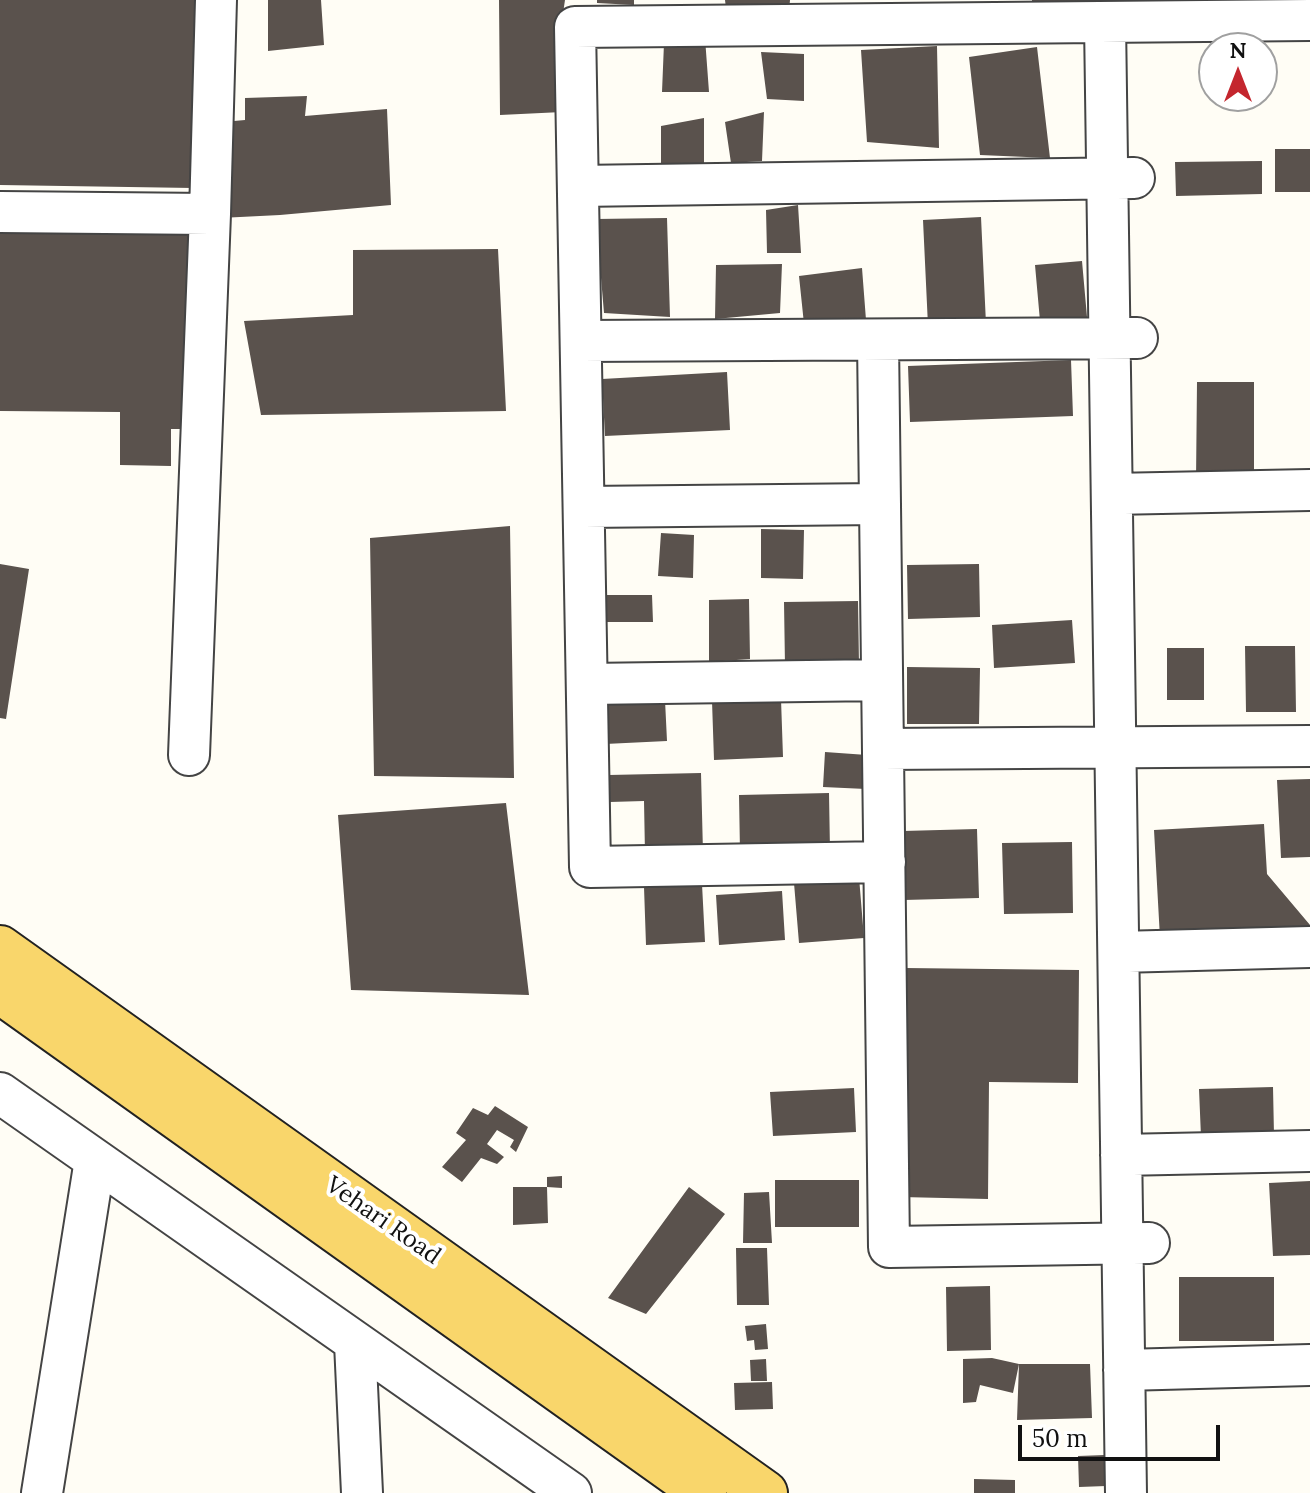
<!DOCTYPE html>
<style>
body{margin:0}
#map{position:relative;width:1310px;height:1493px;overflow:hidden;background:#fffdf5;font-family:Lora,serif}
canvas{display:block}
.north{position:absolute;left:1198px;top:32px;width:80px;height:80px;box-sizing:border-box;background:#fff;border:2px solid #a0a0a0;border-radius:50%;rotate:0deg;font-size:22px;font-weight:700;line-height:32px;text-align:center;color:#111}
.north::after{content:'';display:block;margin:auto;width:28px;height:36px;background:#c4262e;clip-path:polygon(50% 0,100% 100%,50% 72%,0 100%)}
.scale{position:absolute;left:1018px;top:1425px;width:202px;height:36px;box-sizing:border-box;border:4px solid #111;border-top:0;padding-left:10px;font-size:24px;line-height:28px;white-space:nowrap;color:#111;-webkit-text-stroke:6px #fff;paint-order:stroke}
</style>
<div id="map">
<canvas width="1310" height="1493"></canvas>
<div class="north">N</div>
<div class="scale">50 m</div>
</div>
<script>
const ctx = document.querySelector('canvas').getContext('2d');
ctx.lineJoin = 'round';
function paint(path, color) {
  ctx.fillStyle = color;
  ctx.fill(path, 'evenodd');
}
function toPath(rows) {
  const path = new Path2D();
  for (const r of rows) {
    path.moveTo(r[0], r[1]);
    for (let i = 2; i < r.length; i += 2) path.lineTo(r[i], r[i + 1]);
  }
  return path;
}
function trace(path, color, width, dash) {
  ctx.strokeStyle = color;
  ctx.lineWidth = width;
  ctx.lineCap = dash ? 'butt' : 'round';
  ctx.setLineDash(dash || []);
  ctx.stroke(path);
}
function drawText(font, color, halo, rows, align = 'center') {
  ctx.font = font + ' Lora,serif';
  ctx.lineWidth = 8;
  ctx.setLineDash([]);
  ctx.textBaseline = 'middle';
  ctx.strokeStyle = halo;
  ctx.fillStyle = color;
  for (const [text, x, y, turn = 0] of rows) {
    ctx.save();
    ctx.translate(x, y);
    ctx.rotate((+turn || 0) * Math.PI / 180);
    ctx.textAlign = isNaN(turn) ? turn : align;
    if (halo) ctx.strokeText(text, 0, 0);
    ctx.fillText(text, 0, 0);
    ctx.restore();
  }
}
paint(toPath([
 [0,0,196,0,193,188,0,185],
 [268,0,321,0,324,45,268,51],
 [499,0,565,0,558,47,562,112,500,115],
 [597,0,634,0,634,5,597,3],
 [725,0,790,0,789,11,726,8],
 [1032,0,1100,0,1101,3,1032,5],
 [705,38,709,92,662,92,664,43],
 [937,46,939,148,867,142,861,50],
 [1037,47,1050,158,980,155,969,57],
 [761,52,804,54,804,101,767,99],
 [307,96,305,116,387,109,391,205,280,215,220,218,223,122,245,120,245,98],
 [764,112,762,161,731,163,725,122],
 [704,118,704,164,661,163,661,126],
 [1275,149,1310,149,1310,192,1275,192],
 [1262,161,1262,194,1176,196,1175,162],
 [798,205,801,253,767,253,766,210],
 [981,217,986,324,928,326,923,220],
 [667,218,670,317,604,313,596,219],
 [0,223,192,225,181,429,171,429,171,466,120,465,120,412,0,411],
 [498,249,506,411,261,415,244,321,353,315,353,250],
 [1082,261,1087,317,1040,321,1035,265],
 [782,264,780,313,715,319,716,265],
 [862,268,866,320,804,324,799,276],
 [1071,360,1073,416,910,422,908,366],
 [727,372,730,430,605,436,602,379],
 [1197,382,1254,382,1254,481,1196,481],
 [510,526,514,778,374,776,370,538],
 [761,529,804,530,803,579,761,578],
 [661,533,694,535,693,578,658,576],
 [0,564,29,569,6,719,0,718],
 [979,564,980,617,908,619,907,565],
 [605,595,652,595,653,622,605,622],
 [749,599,750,659,709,662,709,600],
 [858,601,859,665,785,666,784,602],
 [1072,620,1075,663,994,668,992,625],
 [1245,646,1295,646,1296,712,1246,712],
 [1167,648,1204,648,1204,700,1167,700],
 [907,667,980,668,979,724,907,724],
 [781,699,783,757,714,760,712,701],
 [665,700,667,741,605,744,604,702],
 [825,752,867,755,866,789,823,787],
 [701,773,703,853,645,854,644,801,610,802,609,775],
 [1310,779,1310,857,1281,858,1277,780],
 [829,793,830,851,740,852,739,795],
 [506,803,529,995,351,990,338,815],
 [1264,824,1267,874,1310,925,1310,930,1160,938,1154,830],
 [977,829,979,898,904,900,903,831],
 [1072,842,1073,913,1004,914,1002,843],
 [859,877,864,938,799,943,794,883],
 [702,884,705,942,646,945,644,887],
 [782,891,785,940,719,945,716,895],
 [905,968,1079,970,1078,1083,989,1082,988,1199,901,1197],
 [1273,1087,1274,1135,1201,1137,1199,1089],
 [854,1088,856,1132,773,1136,770,1092],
 [495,1106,528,1127,516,1152,510,1147,514,1140,497,1130,487,1144,504,1157,497,1164,481,1158,462,1182,442,1167,466,1140,456,1133,473,1108,488,1115],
 [562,1176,562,1188,547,1187,547,1177],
 [775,1180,859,1180,859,1227,775,1227],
 [1310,1181,1310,1255,1273,1256,1269,1183],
 [513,1187,547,1187,548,1223,513,1225],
 [689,1187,725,1214,646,1314,608,1298],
 [769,1192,772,1243,743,1243,744,1193],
 [736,1248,767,1248,769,1305,737,1305],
 [1179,1277,1274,1277,1274,1341,1179,1341],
 [990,1286,991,1350,947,1351,946,1287],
 [766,1324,768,1349,755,1350,754,1340,747,1341,745,1326],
 [992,1358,1019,1364,1090,1364,1092,1418,1017,1420,1019,1364,1013,1393,980,1385,976,1402,963,1403,963,1359],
 [766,1359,767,1381,751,1381,750,1360],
 [772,1382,773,1409,735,1410,734,1383],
 [1105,1455,1106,1486,1079,1487,1078,1456],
 [974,1479,1015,1480,1015,1493,974,1493]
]), '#5a524d');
const minor = toPath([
 [1105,22,1126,1493],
 [578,186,1134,178],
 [0,212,210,214,216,0],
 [878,340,889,1247,1149,1243],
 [581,341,1137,338],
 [1112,494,1310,490],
 [584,507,880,504],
 [587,684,882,680],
 [883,749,1310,746],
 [189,755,210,214],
 [885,862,590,867,575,27,1310,20],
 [1119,952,1310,947],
 [0,1093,571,1493],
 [1121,1155,1310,1151],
 [355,1343,362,1493],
 [1124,1370,1310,1365],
 [42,1493,95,1160]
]);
const major = toPath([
 [0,948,765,1493],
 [0,991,704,1493]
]);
trace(minor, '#444', 44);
trace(major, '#222', 48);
trace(minor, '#fff', 40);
trace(major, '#f9d66b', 44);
drawText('24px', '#111', '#fff', [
 ["Vehari Road",383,1221,35]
]);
</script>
